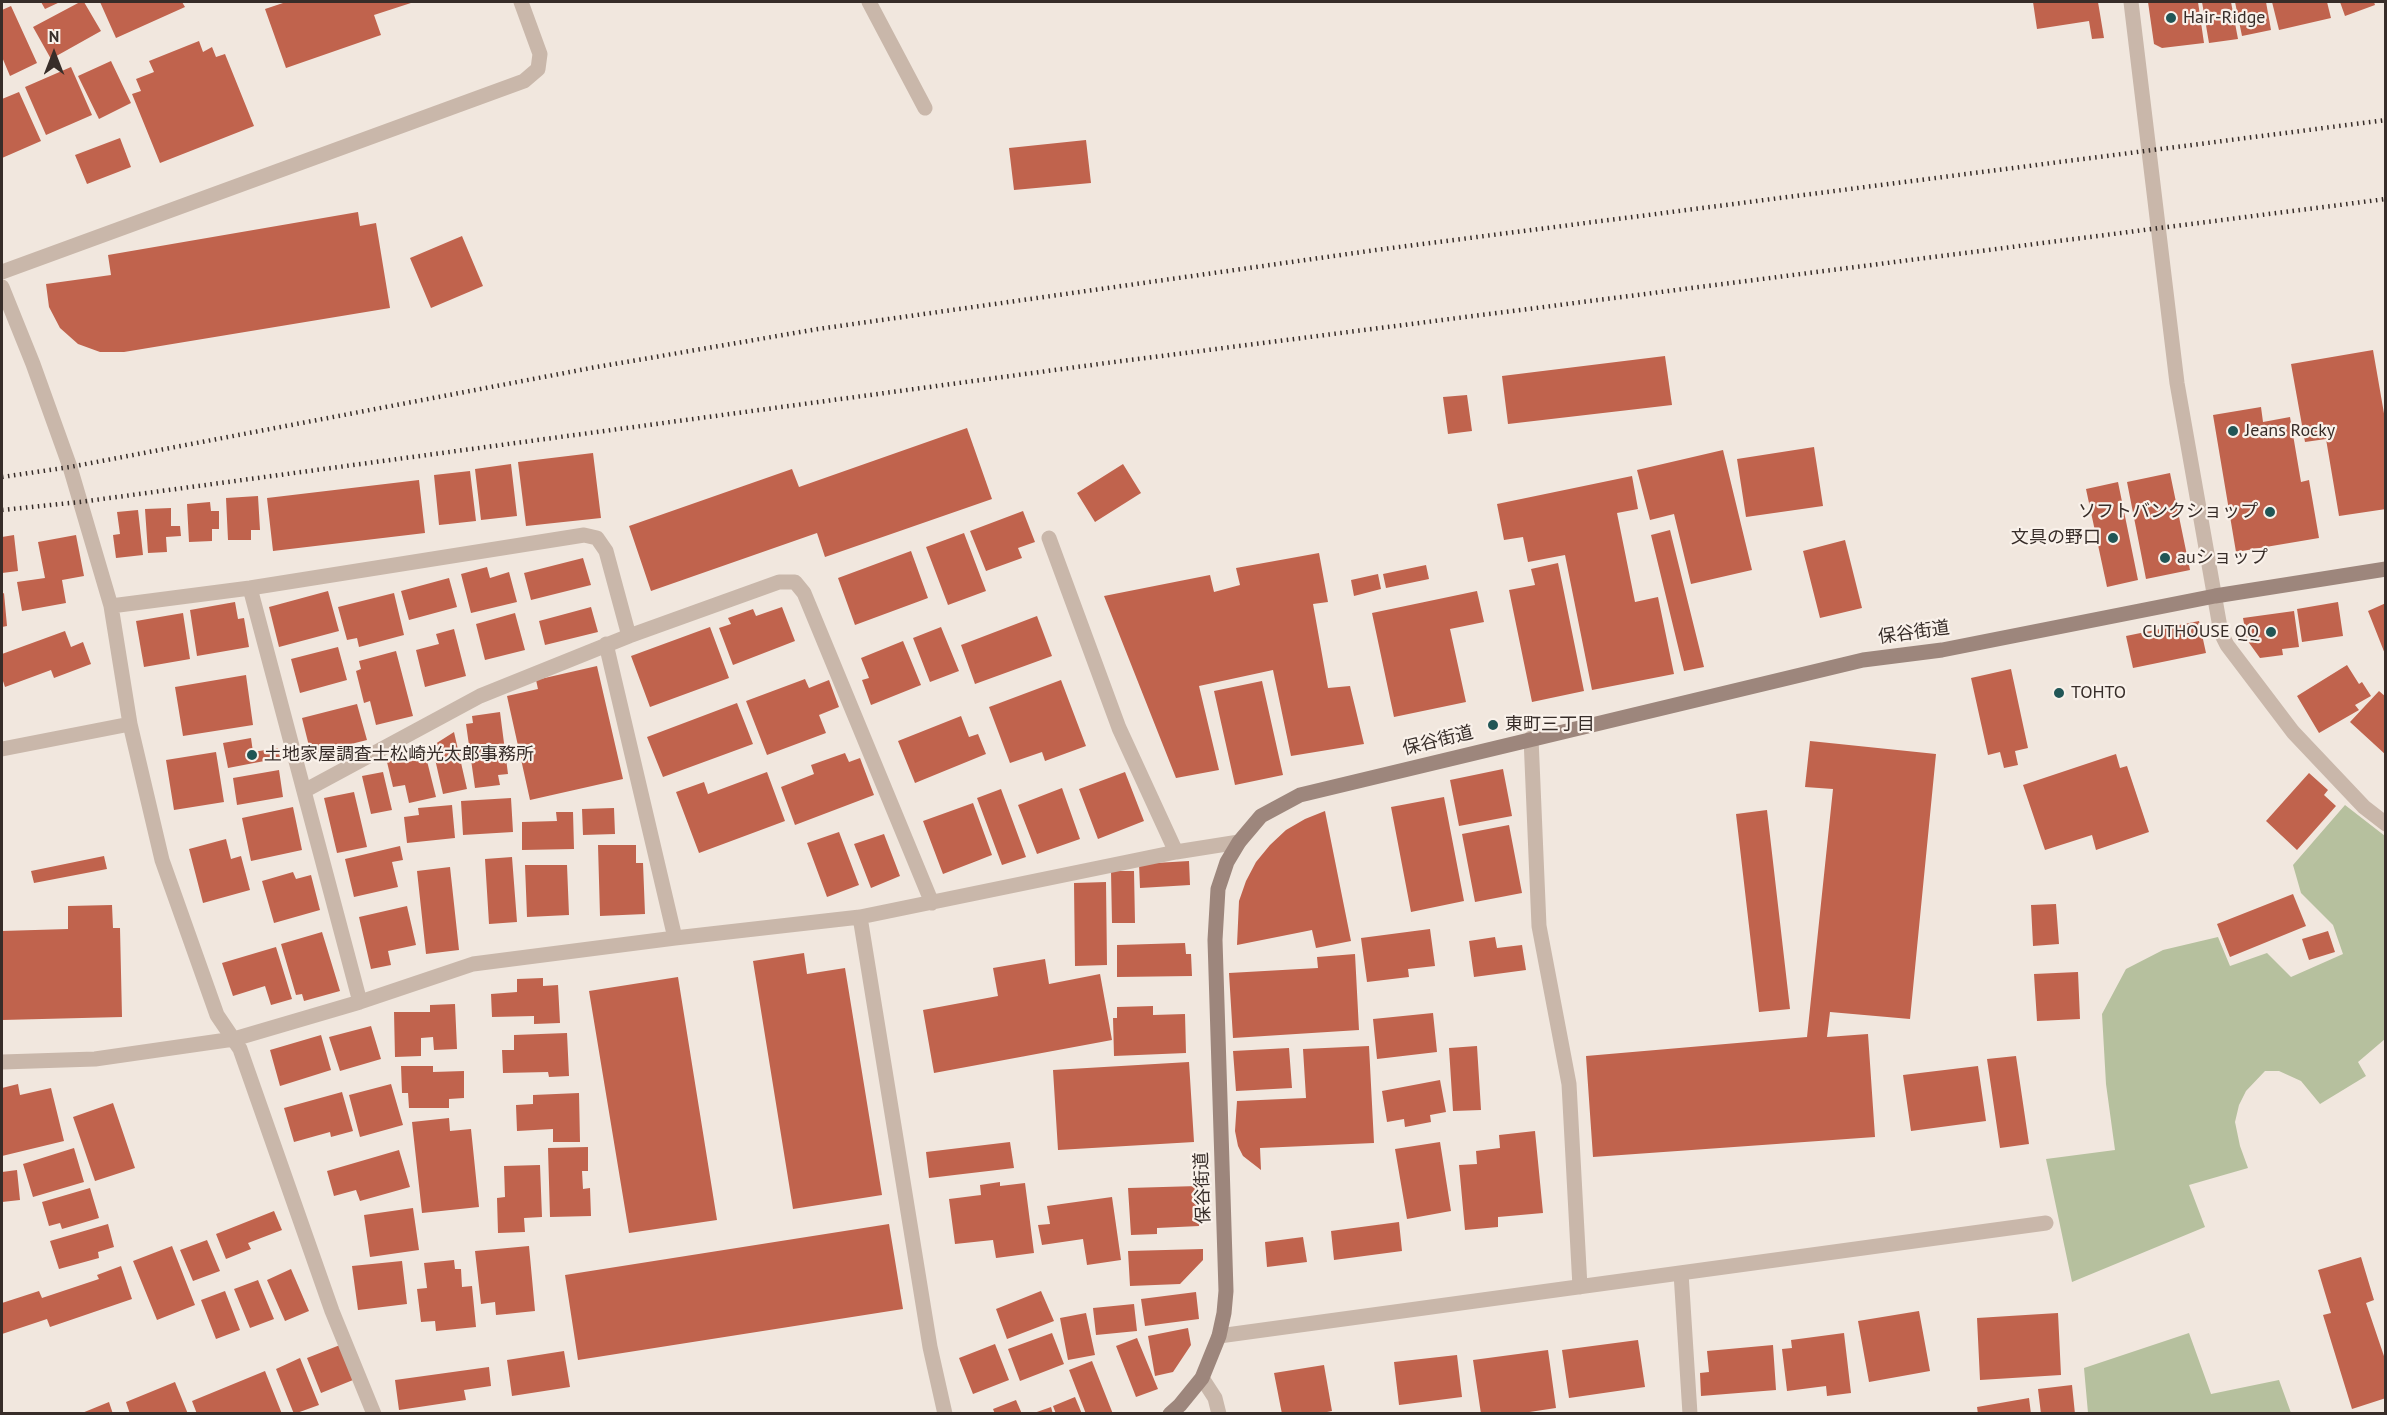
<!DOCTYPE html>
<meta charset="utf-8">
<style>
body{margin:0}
#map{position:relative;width:2387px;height:1415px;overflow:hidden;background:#f1e7de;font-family:"PT Sans",sans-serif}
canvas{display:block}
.frame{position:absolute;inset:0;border:3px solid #372d29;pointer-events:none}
.north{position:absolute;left:24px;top:24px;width:60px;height:60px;-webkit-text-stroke:4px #f9f1ea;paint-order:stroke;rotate:0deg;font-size:16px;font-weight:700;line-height:24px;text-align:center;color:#372d29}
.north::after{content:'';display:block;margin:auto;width:21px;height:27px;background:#372d29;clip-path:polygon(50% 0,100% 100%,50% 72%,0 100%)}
</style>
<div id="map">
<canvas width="2387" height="1415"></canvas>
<div class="frame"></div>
<div class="north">N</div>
</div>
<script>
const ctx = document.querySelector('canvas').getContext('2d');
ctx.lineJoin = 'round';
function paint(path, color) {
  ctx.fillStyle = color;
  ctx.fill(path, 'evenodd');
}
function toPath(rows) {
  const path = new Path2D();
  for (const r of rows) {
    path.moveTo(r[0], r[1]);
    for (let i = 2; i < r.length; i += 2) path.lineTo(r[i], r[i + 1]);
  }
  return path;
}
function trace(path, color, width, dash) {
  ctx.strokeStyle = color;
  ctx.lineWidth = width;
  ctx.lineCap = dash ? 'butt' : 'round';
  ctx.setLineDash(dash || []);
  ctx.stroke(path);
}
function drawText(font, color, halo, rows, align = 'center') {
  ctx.font = font + ' "PT Sans","Noto Sans JP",sans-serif';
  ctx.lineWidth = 4.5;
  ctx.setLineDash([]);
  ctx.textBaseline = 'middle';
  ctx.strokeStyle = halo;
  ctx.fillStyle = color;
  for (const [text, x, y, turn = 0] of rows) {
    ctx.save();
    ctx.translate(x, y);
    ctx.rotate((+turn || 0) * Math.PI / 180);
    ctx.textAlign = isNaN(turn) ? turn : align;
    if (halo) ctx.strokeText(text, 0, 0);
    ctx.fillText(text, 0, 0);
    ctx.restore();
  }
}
paint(toPath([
 [2345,805,2385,836,2385,1039,2358,1062,2366,1076,2320,1104,2301,1081,2279,1071,2265,1071,2246,1091,2239,1105,2235,1122,2240,1146,2248,1168,2189,1185,2205,1227,2072,1282,2046,1159,2115,1150,2106,1084,2102,1014,2126,969,2163,950,2218,937,2230,966,2267,953,2291,977,2343,954,2333,925,2301,893,2293,865],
 [2189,1333,2211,1394,2279,1380,2291,1413,2088,1413,2084,1368]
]), '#b6c09e');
paint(toPath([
 [41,2,60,2,45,9],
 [80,2,84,2,101,31,51,59,33,27],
 [100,2,182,2,185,7,116,38],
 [286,2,414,2,374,15,381,35,286,68,265,9],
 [2033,2,2098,2,2104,38,2092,39,2089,21,2037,29],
 [2148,2,2198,2,2204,43,2162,48,2154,44],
 [2202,2,2231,2,2238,39,2209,43],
 [2235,2,2266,2,2271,30,2242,36],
 [2272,2,2327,2,2331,18,2279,30],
 [2340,2,2374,2,2375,5,2345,16],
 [11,6,37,63,10,76,2,57,2,10],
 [199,41,203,52,212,47,216,57,225,54,254,126,160,163,132,94,141,91,136,79,154,72,149,61],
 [111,61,131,103,99,119,78,76],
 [71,67,92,115,46,135,25,87],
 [19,92,41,141,2,158,2,99],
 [120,138,131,167,87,184,75,155],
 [1086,140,1091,183,1014,190,1009,148],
 [358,212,360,226,376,223,390,308,124,352,100,352,78,344,60,328,49,307,46,284,111,275,108,255],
 [462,236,483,286,431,308,410,258],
 [2373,350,2386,425,2386,509,2339,516,2326,439,2305,442,2291,364],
 [1665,356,1672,405,1508,424,1502,376],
 [1467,395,1472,431,1448,434,1443,397],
 [2261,407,2263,422,2290,417,2301,482,2309,480,2319,538,2236,552,2213,415],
 [967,428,992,499,825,557,817,533,651,591,629,526,792,469,799,487],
 [1814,447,1823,506,1746,517,1737,459],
 [1723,450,1752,570,1691,584,1674,514,1650,520,1637,470],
 [593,453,601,518,526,526,518,462],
 [511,464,517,516,481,520,475,469],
 [1123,464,1141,493,1095,522,1077,493],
 [470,471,476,521,439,525,434,475],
 [2170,473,2190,570,2146,579,2127,482],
 [1632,476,1638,509,1617,513,1635,602,1658,597,1674,674,1592,690,1565,555,1528,562,1523,537,1504,540,1497,504],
 [419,480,425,533,273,551,267,498],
 [2118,482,2138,580,2107,587,2086,489],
 [258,496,260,530,251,530,251,540,228,540,226,498],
 [210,502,211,511,219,511,219,529,212,529,212,541,189,542,187,504],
 [171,508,171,526,180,526,181,536,166,537,167,552,148,553,145,509],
 [138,510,143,555,116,558,113,535,120,534,117,512],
 [1023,511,1035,542,1018,548,1022,558,986,571,970,531],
 [1670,530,1704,667,1684,671,1651,535],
 [964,533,986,591,948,605,926,547],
 [14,535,18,571,2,573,2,537],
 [76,535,84,576,62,580,66,603,22,611,17,582,45,578,38,542],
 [1845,540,1862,608,1820,618,1803,551],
 [911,551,928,598,855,625,838,578],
 [1319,553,1328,602,1313,604,1328,688,1350,686,1364,744,1291,756,1273,670,1199,686,1219,770,1176,778,1104,596,1210,575,1214,592,1240,585,1236,568],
 [583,558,591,585,531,600,524,573],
 [1558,563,1584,691,1532,702,1509,590,1535,585,1531,569],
 [1426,565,1429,579,1386,588,1383,574],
 [487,567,490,578,509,572,517,602,471,613,461,574],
 [1378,574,1381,589,1354,596,1351,580],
 [449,578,457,607,409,620,401,591],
 [328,591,339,631,279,647,269,607],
 [1477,591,1484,622,1450,629,1466,702,1394,717,1372,613],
 [4,593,7,626,2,627,2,594],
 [394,593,404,635,359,647,357,638,347,640,338,607],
 [235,602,238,619,244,618,249,647,197,656,190,610],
 [2338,602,2343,636,2302,642,2297,609],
 [2386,603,2386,654,2385,654,2368,611],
 [591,607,598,632,545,645,539,621],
 [782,607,795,641,733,665,719,628,731,624,728,618,753,609,756,616],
 [2294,611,2299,647,2282,649,2283,655,2260,658,2247,640,2243,618],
 [183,613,190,659,144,667,136,621],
 [515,613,525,650,485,660,476,624],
 [1037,616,1052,656,975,684,961,645],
 [2199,621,2206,653,2133,668,2126,636],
 [710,627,729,678,650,707,631,656],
 [941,627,959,671,930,682,913,638],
 [454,629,466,676,425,687,416,650,439,644,436,634],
 [65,631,71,647,83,642,91,664,54,678,51,670,5,687,2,678,2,654],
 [903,641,921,685,871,705,862,680,869,678,861,658],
 [338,647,347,680,300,693,291,659],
 [396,651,413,716,376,725,370,701,364,703,356,671,361,669,359,661],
 [2347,665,2359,684,2362,682,2371,696,2355,705,2359,710,2319,733,2297,696],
 [597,666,623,779,530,800,507,696,538,689,536,680],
 [2011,669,2028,748,2015,751,2018,765,2004,768,2000,752,1988,755,1971,678],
 [246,675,253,725,183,736,175,687],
 [805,679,809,688,829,680,839,707,819,715,826,733,767,755,746,701],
 [1061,680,1086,746,1045,761,1042,752,1010,763,989,707],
 [1262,681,1283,775,1235,785,1214,691],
 [2379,691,2386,697,2386,755,2350,722],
 [737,703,753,744,663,777,647,737],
 [357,704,367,740,311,754,302,718],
 [500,712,508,774,498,775,500,785,475,788,466,724,473,723,472,716],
 [961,716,969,737,978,734,986,754,915,783,898,741],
 [454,732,467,789,443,794,432,746],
 [251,738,253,752,278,748,280,758,228,768,223,743],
 [1810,741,1936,754,1910,1019,1830,1012,1827,1037,1868,1034,1875,1137,1593,1157,1586,1056,1807,1037,1833,789,1805,787],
 [216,752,224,802,174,810,166,760],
 [425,753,436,797,409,803,405,785,393,787,387,762],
 [845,753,849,762,860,758,874,795,795,825,781,787,814,774,811,765],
 [2116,754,2120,768,2127,766,2149,832,2096,850,2092,835,2045,850,2023,785],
 [1503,769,1512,816,1459,826,1450,780],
 [279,770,283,797,237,805,233,778],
 [383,772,392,810,371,814,362,776],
 [767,772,785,821,699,853,676,792,704,782,708,794],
 [1125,772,1144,821,1098,839,1079,789],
 [2309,773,2328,790,2324,795,2336,806,2297,850,2266,821],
 [1062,788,1080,839,1037,854,1018,805],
 [1001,789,1026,857,1002,865,977,798],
 [354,792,367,847,337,853,324,798],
 [1444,797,1464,901,1411,912,1391,807],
 [511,798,513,832,463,835,461,801],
 [973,803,992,855,943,874,923,821],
 [452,805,455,838,407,843,404,817,419,815,418,808],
 [293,807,302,850,251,861,242,818],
 [614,808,615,834,583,835,582,809],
 [1767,810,1790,1009,1759,1012,1736,814],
 [1325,811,1351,941,1316,948,1312,930,1237,945,1239,901,1246,881,1256,862,1270,845,1286,830,1305,819],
 [556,812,573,812,574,849,522,850,522,822,557,821],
 [1509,825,1522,893,1475,902,1462,834],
 [839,832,859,885,827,897,807,843],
 [884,834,900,876,871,888,854,844],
 [226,839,231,859,241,856,250,890,203,903,189,849],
 [598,845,636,845,636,863,643,863,645,914,600,916],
 [400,846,403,860,392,862,398,887,354,897,345,859],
 [104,856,107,869,34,883,31,871],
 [512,857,517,922,489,924,485,859],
 [1189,861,1190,885,1140,888,1139,864],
 [525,865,567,865,569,915,527,917],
 [450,867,459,950,426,954,417,871],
 [1111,871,1134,871,1135,923,1112,923],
 [293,872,296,879,311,875,320,910,274,923,262,881],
 [1106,882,1107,965,1075,966,1074,883],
 [2293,894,2306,926,2230,957,2217,924],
 [2056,904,2059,944,2033,946,2031,905],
 [112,905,113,928,120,928,122,1017,2,1020,2,931,68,929,68,906],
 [407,906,416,945,388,951,391,965,371,969,359,917],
 [1430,929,1435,966,1408,969,1409,977,1367,982,1361,938],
 [2328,931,2335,952,2309,960,2302,939],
 [322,932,340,991,304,1001,302,994,296,995,281,944],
 [1495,937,1497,948,1522,945,1526,970,1474,977,1469,941],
 [1185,943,1186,954,1191,954,1192,976,1117,977,1117,945],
 [276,947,292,999,271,1005,265,986,233,996,222,963],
 [804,953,807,974,845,968,882,1195,793,1209,753,961],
 [1355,954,1359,1030,1233,1038,1229,973,1318,968,1317,957],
 [1045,959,1049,984,1100,974,1112,1040,934,1073,923,1010,998,996,993,968],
 [2078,972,2080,1019,2037,1021,2034,974],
 [678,977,717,1220,629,1233,589,991],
 [543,978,543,986,558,985,560,1023,534,1024,534,1016,492,1017,491,994,517,992,517,979],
 [455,1004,457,1049,434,1050,433,1037,421,1038,421,1056,395,1057,394,1012,430,1012,430,1005],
 [1153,1006,1153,1015,1185,1014,1186,1053,1114,1056,1113,1018,1117,1018,1117,1007],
 [1433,1013,1437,1052,1377,1059,1373,1019],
 [371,1026,381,1059,340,1071,329,1037],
 [567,1033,569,1076,549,1077,548,1072,503,1073,502,1050,514,1050,514,1035],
 [321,1035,331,1070,280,1086,270,1050],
 [1369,1046,1374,1143,1260,1148,1261,1170,1243,1156,1238,1146,1235,1131,1237,1101,1306,1098,1303,1049],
 [1477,1046,1481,1110,1453,1111,1449,1048],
 [1289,1048,1292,1088,1236,1091,1233,1051],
 [2016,1056,2029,1144,2000,1148,1987,1059],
 [1189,1062,1194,1142,1058,1150,1053,1070],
 [401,1066,433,1066,433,1072,464,1071,464,1098,449,1099,449,1108,409,1108,408,1093,402,1093],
 [1978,1066,1986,1121,1911,1131,1903,1075],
 [1440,1080,1446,1112,1430,1115,1431,1122,1405,1127,1404,1119,1387,1122,1382,1091],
 [18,1084,20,1095,51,1088,64,1141,2,1156,2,1088],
 [391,1084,403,1125,360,1137,349,1095],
 [342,1092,353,1131,331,1137,330,1132,294,1142,284,1108],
 [579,1093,580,1142,553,1142,553,1129,517,1131,516,1105,533,1104,533,1095],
 [113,1103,135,1168,95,1181,73,1117],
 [449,1118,450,1131,471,1129,479,1207,422,1213,412,1122],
 [1535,1131,1543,1213,1498,1217,1498,1227,1465,1230,1459,1165,1477,1164,1476,1151,1500,1148,1499,1135],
 [1010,1142,1014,1168,929,1178,926,1152],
 [1440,1142,1451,1211,1407,1219,1395,1149],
 [588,1147,588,1171,582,1171,583,1189,590,1188,591,1216,550,1217,548,1148],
 [74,1148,84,1182,33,1197,23,1164],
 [399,1150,410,1187,360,1201,356,1190,334,1196,327,1171],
 [540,1165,542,1217,524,1218,525,1232,498,1233,497,1198,505,1197,504,1166],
 [17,1170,20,1200,2,1202,2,1172],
 [1000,1182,1000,1186,1025,1183,1034,1253,996,1258,993,1240,955,1244,949,1199,981,1195,980,1185],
 [1198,1186,1199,1226,1157,1228,1157,1234,1131,1235,1128,1188],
 [90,1188,99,1218,62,1229,60,1223,49,1226,42,1202],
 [1112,1197,1121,1260,1087,1265,1083,1239,1042,1245,1038,1225,1050,1224,1047,1206],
 [413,1208,419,1250,370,1257,364,1215],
 [274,1211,282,1230,248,1243,251,1249,226,1259,216,1234],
 [1399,1222,1402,1251,1334,1260,1331,1231],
 [108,1224,114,1247,98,1252,99,1258,59,1269,50,1241],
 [889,1224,903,1309,578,1360,565,1275],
 [1303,1237,1307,1262,1267,1267,1265,1242],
 [207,1240,220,1271,193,1281,180,1250],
 [172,1246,195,1305,157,1320,133,1261],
 [529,1246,535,1311,496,1315,495,1302,481,1304,475,1251],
 [1203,1249,1203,1260,1180,1284,1130,1286,1128,1251],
 [2361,1257,2374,1300,2366,1303,2386,1362,2386,1398,2352,1409,2323,1315,2331,1313,2318,1270],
 [454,1260,455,1269,461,1269,462,1287,472,1286,476,1327,436,1331,435,1321,421,1322,417,1289,427,1288,424,1263],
 [402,1261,407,1304,358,1310,352,1266],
 [121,1266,132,1299,50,1327,47,1319,2,1334,2,1303,39,1291,42,1298,99,1279,97,1275],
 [291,1269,309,1311,285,1321,267,1280],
 [258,1280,274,1319,250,1328,234,1289],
 [225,1291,240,1330,216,1339,201,1300],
 [1041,1291,1054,1321,1007,1339,996,1309],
 [1196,1292,1199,1319,1145,1326,1141,1299],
 [1134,1304,1137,1331,1096,1335,1093,1308],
 [1919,1311,1930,1371,1869,1382,1858,1321],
 [1086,1313,1095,1355,1068,1360,1060,1318],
 [2058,1313,2061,1375,1980,1380,1977,1318],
 [1188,1328,1191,1345,1173,1372,1155,1376,1148,1336],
 [1052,1333,1064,1364,1020,1381,1008,1349],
 [1844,1333,1851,1393,1827,1396,1826,1386,1787,1391,1782,1349,1792,1348,1791,1340],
 [1137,1338,1158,1389,1136,1397,1116,1346],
 [1638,1340,1645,1387,1569,1398,1562,1350],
 [995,1344,1009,1380,973,1394,959,1358],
 [340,1345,353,1380,321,1393,307,1358],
 [1773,1345,1776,1390,1701,1396,1700,1373,1709,1372,1707,1351],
 [1548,1350,1556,1408,1516,1414,1481,1414,1473,1360],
 [564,1351,570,1387,512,1396,507,1360],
 [1457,1355,1462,1397,1399,1405,1394,1362],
 [300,1358,319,1405,294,1414,276,1369],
 [1092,1361,1113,1414,1086,1414,1069,1370],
 [1324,1365,1332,1411,1317,1414,1282,1414,1274,1373],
 [489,1367,491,1386,464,1390,466,1400,399,1410,395,1380],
 [265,1371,282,1414,197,1414,192,1401],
 [175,1382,188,1414,130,1414,126,1402],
 [2072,1385,2075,1414,2041,1414,2038,1389],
 [1075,1397,1082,1414,1056,1414,1053,1406],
 [2029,1398,2031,1414,1978,1414,1977,1407],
 [1016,1400,1022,1414,995,1414,993,1409],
 [109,1402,113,1414,82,1414,82,1413],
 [1051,1407,1053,1414,1034,1414,1034,1413]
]), '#c0634d');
trace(toPath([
 [869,2,925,108],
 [2131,2,2177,383,2221,633,2227,645,2293,732,2364,807,2386,824],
 [2,272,524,81,538,69,540,54,521,2],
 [2,287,33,364,70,467,111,606,130,724,162,860,217,1015,240,1049,332,1311,374,1414],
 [1049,538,1119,728,1176,852],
 [250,588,360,1002],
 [111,606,250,588,584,535,597,538,606,551,629,636,779,582,795,582,804,593,932,903],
 [606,644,675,938],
 [1531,738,1539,926,1569,1084,1580,1287],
 [2,749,130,724],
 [304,791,480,696,629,636],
 [860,917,930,1347,945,1414],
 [2,1062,95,1059,234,1039,360,1002,473,964,675,938,860,917,1176,852,1239,842],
 [1681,1273,1690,1414],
 [1219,1336,2046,1223],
 [1202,1378,1215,1398,1219,1414]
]), '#c9b7aa', 15);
trace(toPath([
 [1170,1414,1180,1405,1202,1378,1219,1336,1224,1313,1226,1291,1215,940,1218,889,1227,862,1239,842,1261,816,1300,795,1863,660,1942,650,2215,596,2386,569]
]), '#9d867c', 15);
trace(toPath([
 [2,477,70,467,591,368,818,329,1376,250,2386,120],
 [2,510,80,502,1099,364,2386,199]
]), '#372d29', 4.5, [1.5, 4.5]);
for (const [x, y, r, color] of [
 [2171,18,6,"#215656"],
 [2233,431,6,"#215656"],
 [2270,512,6,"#215656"],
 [2113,538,6,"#215656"],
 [2165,558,6,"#215656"],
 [2271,632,6,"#215656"],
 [2059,693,6,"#215656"],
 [1493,725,6,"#215656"],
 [252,755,6,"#215656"]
]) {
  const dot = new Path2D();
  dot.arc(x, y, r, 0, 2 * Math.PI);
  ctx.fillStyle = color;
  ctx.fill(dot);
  trace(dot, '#f9f1ea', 2);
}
drawText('18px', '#372d29', '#f9f1ea', [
 ["Hair-Ridge",2183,18],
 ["Jeans Rocky",2245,431],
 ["ソフトバンクショップ",2258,512,"right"],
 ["文具の野口",2101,538,"right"],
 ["auショップ",2177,558],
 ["CUTHOUSE QQ",2259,632,"right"],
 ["TOHTO",2071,693],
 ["東町三丁目",1505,725],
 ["土地家屋調査士松崎光太郎事務所",264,755]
], 'left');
drawText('18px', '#372d29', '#f9f1ea', [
 ["保谷街道",1914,633,-8],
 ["保谷街道",1438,741,-14],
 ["保谷街道",1203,1188,-92]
]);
</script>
